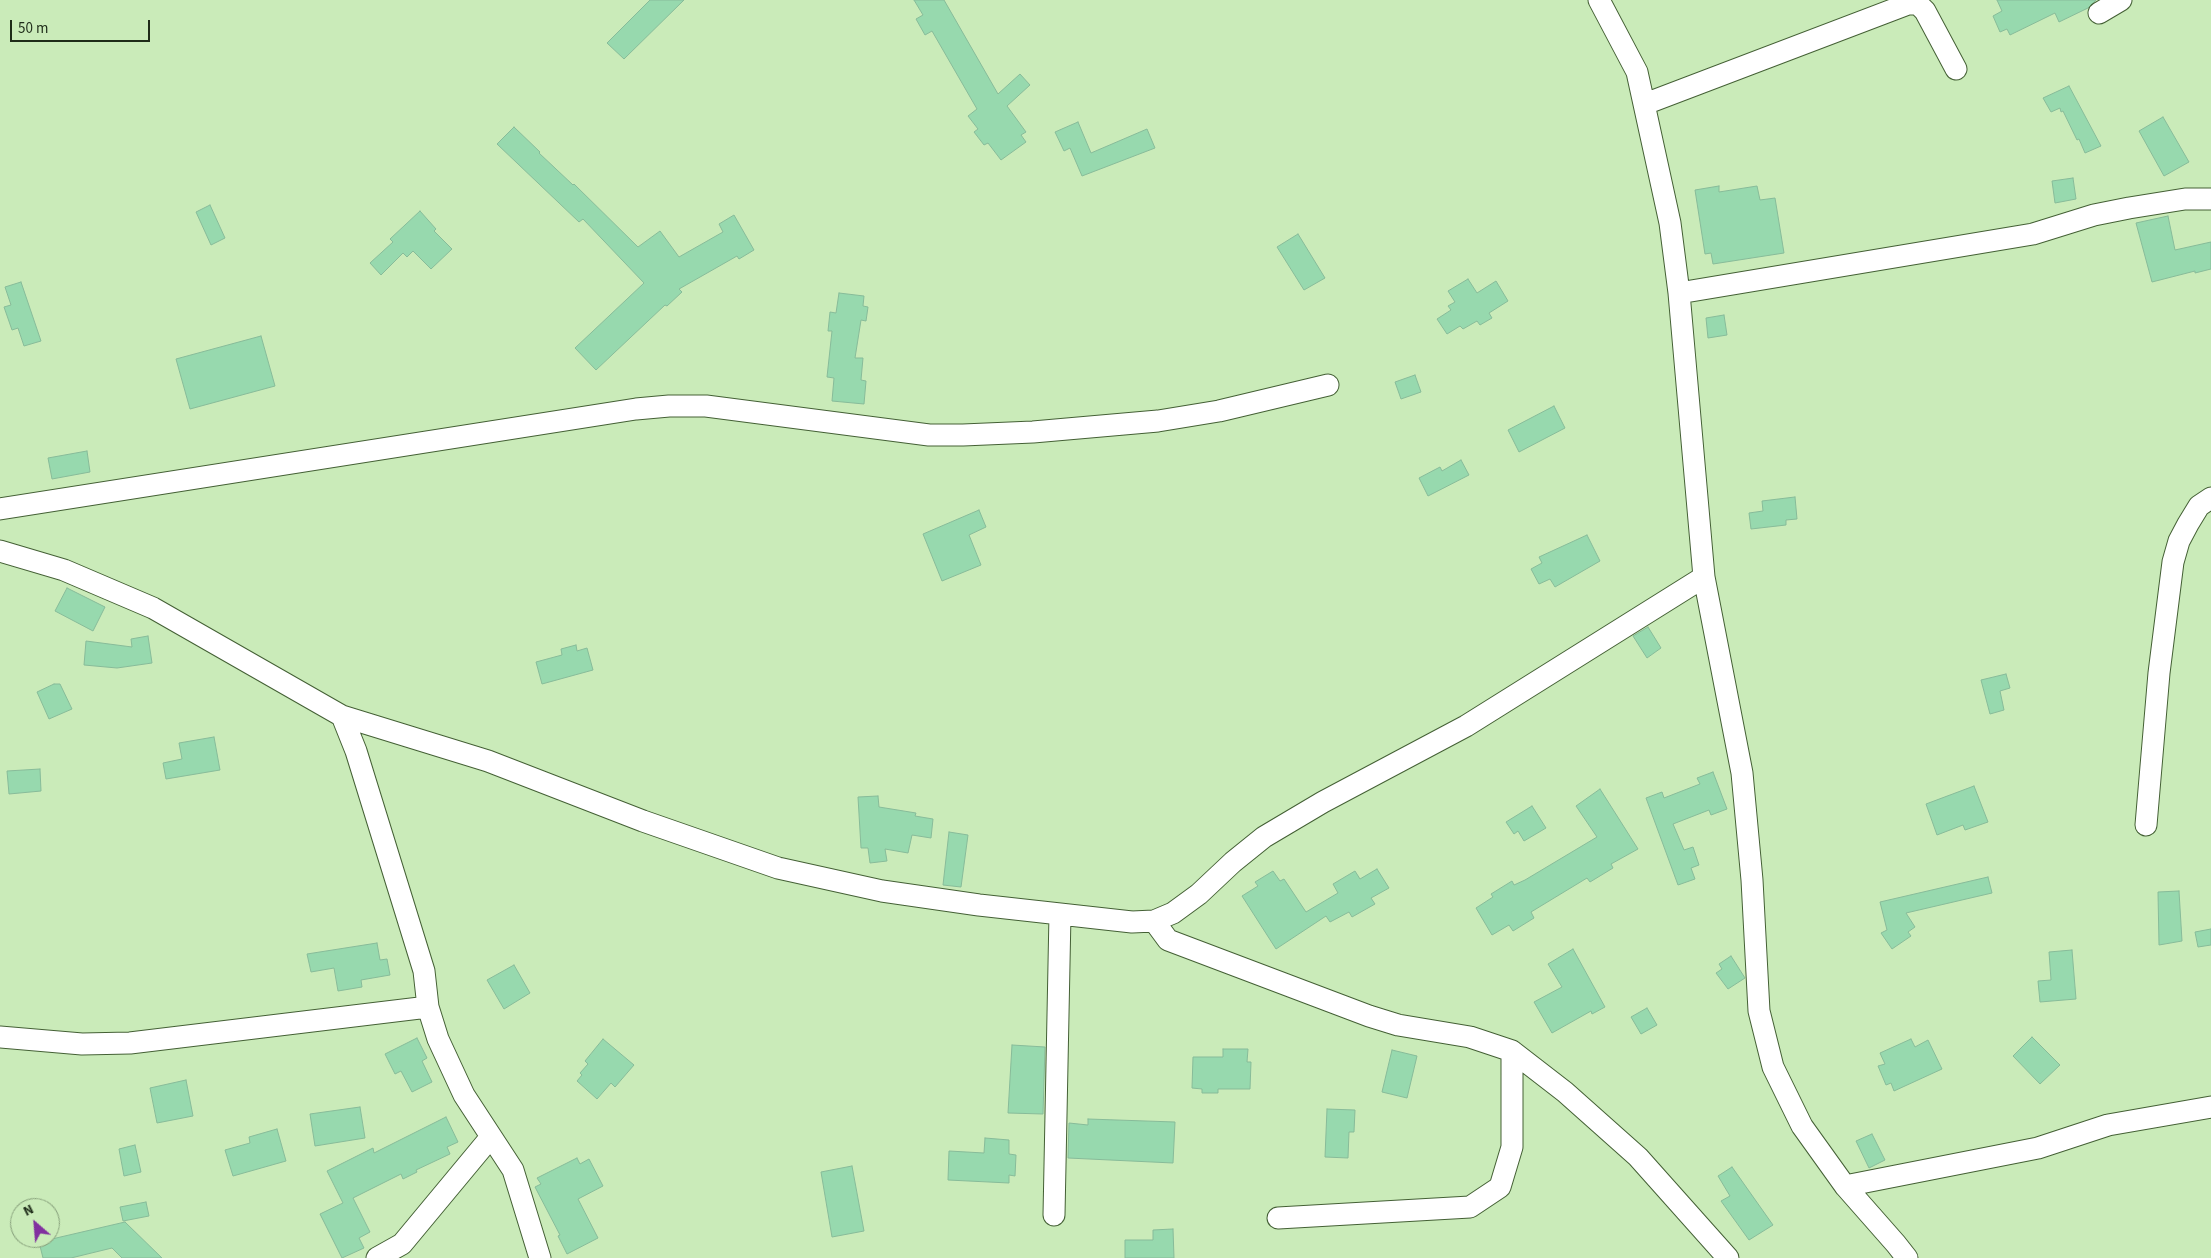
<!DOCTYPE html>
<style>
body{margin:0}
#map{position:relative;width:2211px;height:1258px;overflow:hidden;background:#caebb9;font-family:"Source Sans 3",sans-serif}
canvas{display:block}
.north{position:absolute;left:10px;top:1198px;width:50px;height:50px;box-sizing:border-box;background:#caebb9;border:1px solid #859e79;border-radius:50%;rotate:333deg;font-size:14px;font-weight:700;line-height:20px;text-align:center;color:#1e2b18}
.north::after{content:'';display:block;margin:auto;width:18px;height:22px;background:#81309f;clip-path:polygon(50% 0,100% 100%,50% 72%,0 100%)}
.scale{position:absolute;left:10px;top:20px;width:140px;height:22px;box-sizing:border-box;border:2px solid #1e2b18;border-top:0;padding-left:6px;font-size:15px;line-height:18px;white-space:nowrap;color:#1e2b18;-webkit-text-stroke:4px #caebb9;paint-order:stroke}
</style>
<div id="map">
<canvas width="2211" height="1258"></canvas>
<div class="north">N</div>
<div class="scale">50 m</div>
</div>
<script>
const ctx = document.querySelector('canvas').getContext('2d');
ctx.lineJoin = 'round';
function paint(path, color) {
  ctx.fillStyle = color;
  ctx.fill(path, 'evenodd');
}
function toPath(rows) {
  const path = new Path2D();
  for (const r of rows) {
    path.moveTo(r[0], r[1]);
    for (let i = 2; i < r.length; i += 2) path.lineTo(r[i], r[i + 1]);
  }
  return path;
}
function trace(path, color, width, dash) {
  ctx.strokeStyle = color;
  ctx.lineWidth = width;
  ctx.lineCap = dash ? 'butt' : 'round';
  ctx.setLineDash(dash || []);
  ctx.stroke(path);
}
const building = toPath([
 [650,0,684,0,624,59,607,43,650,0],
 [914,0,944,0,998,94,1020,74,1030,85,1007,106,1026,132,1021,135,1026,142,1001,160,988,143,984,145,974,132,978,129,968,116,977,109,932,31,925,35,916,19,923,15,914,0],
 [1997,0,2096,0,2088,8,2059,22,2055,13,2010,35,2007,29,2000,32,1993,16,2002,11,1997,0],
 [2069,86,2101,146,2085,153,2079,139,2077,140,2063,111,2061,112,2060,108,2051,112,2043,98,2069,86],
 [2163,117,2189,162,2164,176,2139,131,2163,117],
 [1078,122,1091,153,1147,129,1155,148,1082,176,1070,148,1064,151,1055,132,1078,122],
 [514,127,540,152,539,153,573,185,574,184,638,247,660,231,679,257,723,232,719,224,734,215,754,250,739,259,737,256,679,289,682,292,667,306,665,305,596,370,575,348,644,283,583,219,579,222,497,144,514,127],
 [2073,178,2076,199,2055,203,2052,181,2073,178],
 [1719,186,1719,192,1757,186,1760,200,1775,198,1784,253,1713,264,1711,253,1705,254,1695,190,1719,186],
 [210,205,225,238,211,245,196,212,210,205],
 [420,211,436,229,434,231,452,249,431,269,413,251,407,257,403,253,381,275,370,263,393,242,390,239,420,211],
 [2168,216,2175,250,2211,242,2211,269,2195,273,2195,271,2152,282,2136,223,2168,216],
 [1298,234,1325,278,1304,290,1277,247,1298,234],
 [1468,279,1477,293,1496,281,1508,301,1489,313,1492,318,1480,325,1477,321,1463,329,1460,326,1447,334,1437,319,1451,310,1448,306,1455,302,1448,291,1468,279],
 [21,282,41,341,24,346,18,328,12,330,4,307,11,305,5,287,21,282],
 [839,293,864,296,863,306,868,307,866,321,861,320,855,358,863,358,861,380,866,381,864,404,832,401,834,378,827,377,832,331,828,331,830,312,836,313,839,293],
 [1724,315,1727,335,1708,338,1706,318,1724,315],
 [261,336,275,386,190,409,176,359,261,336],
 [1415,375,1421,392,1401,399,1395,382,1415,375],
 [1554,406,1565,428,1519,452,1508,430,1554,406],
 [87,451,90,472,52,479,48,458,87,451],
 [1461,460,1469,475,1428,496,1419,478,1440,467,1442,471,1461,460],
 [1795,497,1797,519,1786,520,1786,525,1751,529,1749,513,1763,511,1762,501,1795,497],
 [979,510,986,527,969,535,981,565,942,581,923,534,979,510],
 [1587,535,1600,561,1555,587,1550,579,1539,584,1531,569,1542,563,1539,557,1587,535],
 [67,588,105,607,93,631,55,611,67,588],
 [1648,627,1661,648,1647,658,1633,636,1648,627],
 [148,636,152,663,117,668,84,665,86,641,132,647,131,639,148,636],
 [576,645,577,651,587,648,593,670,542,684,536,662,562,655,561,649,576,645],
 [2006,674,2010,688,2000,691,2004,710,1990,714,1981,680,2006,674],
 [54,684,60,684,72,709,49,719,37,692,54,684],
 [214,737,220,770,166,779,163,763,182,759,179,743,214,737],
 [40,769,41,791,9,794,7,771,40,769],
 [1713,772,1727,809,1711,815,1709,810,1673,824,1684,850,1693,847,1699,865,1691,868,1695,879,1678,885,1646,798,1662,792,1664,798,1700,784,1697,778,1713,772],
 [1974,786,1988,822,1965,830,1963,825,1937,835,1926,804,1974,786],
 [1600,789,1638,849,1611,864,1613,868,1590,882,1587,878,1531,912,1534,918,1513,931,1509,925,1492,935,1476,908,1493,897,1491,894,1512,881,1514,885,1525,880,1597,837,1576,806,1600,789],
 [878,796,879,807,916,813,915,816,933,819,931,838,912,835,908,853,885,849,887,861,870,863,868,848,861,848,858,797,878,796],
 [1532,806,1546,828,1524,841,1518,831,1514,834,1506,822,1532,806],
 [949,832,968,835,961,887,943,885,949,832],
 [1377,869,1389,888,1371,898,1375,904,1352,917,1349,912,1330,922,1326,916,1276,949,1242,896,1258,886,1255,882,1273,871,1280,881,1284,879,1306,912,1338,893,1333,884,1355,871,1360,879,1377,869],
 [1988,877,1992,893,1906,913,1915,927,1908,932,1911,936,1892,949,1881,933,1887,930,1880,902,1988,877],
 [2179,891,2182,941,2159,945,2158,892,2179,891],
 [2211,929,2211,945,2198,947,2195,932,2211,929],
 [377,943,380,960,387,959,390,975,361,980,362,987,338,991,334,968,311,972,307,954,377,943],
 [1573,949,1605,1007,1592,1014,1591,1011,1552,1033,1534,1002,1562,987,1548,964,1573,949],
 [2072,950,2076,999,2040,1002,2038,981,2051,980,2049,952,2072,950],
 [1731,956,1745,978,1728,989,1716,973,1722,969,1719,964,1731,956],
 [514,965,530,993,504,1009,487,980,514,965],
 [1647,1008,1657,1025,1641,1034,1631,1017,1647,1008],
 [2032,1037,2060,1065,2040,1084,2013,1056,2032,1037],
 [417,1038,427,1058,422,1061,432,1082,412,1092,401,1071,395,1074,385,1054,417,1038],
 [603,1039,634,1065,615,1087,611,1083,597,1099,577,1081,582,1075,580,1073,588,1064,585,1061,603,1039],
 [1911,1039,1915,1047,1928,1040,1942,1069,1894,1091,1891,1083,1886,1085,1878,1066,1885,1064,1880,1053,1911,1039],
 [1012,1045,1045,1047,1043,1114,1008,1113,1012,1045],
 [1223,1049,1248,1049,1247,1062,1251,1062,1250,1089,1218,1089,1218,1093,1202,1093,1202,1089,1192,1088,1193,1057,1223,1057,1223,1049],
 [1392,1050,1417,1056,1407,1098,1382,1092,1392,1050],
 [186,1080,193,1116,157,1123,150,1088,186,1080],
 [360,1107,365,1138,315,1146,310,1114,360,1107],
 [1327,1109,1355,1110,1354,1132,1349,1132,1348,1158,1325,1157,1327,1109],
 [446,1117,458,1142,447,1147,450,1154,416,1170,417,1172,403,1179,401,1174,353,1198,370,1232,359,1238,364,1248,342,1258,320,1214,343,1203,327,1171,373,1148,374,1153,446,1117],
 [1088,1119,1175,1122,1173,1163,1068,1158,1069,1123,1088,1125,1088,1119],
 [277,1129,286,1161,233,1176,225,1150,250,1143,249,1137,277,1129],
 [1872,1134,1885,1160,1869,1168,1856,1141,1872,1134],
 [985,1138,1009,1140,1009,1154,1016,1155,1015,1176,1009,1175,1009,1183,948,1180,949,1151,984,1153,985,1138],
 [135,1145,141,1172,124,1176,119,1149,135,1145],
 [577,1158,580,1164,589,1159,603,1186,578,1199,598,1238,567,1254,558,1236,560,1235,535,1187,541,1184,537,1178,577,1158],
 [852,1166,864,1231,832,1237,821,1172,852,1166],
 [1732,1167,1773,1225,1749,1240,1721,1201,1730,1196,1718,1176,1732,1167],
 [146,1202,149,1216,123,1221,120,1207,146,1202],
 [125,1222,162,1258,122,1258,112,1248,71,1258,43,1258,39,1242,125,1222],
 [1173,1229,1174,1258,1125,1258,1125,1240,1153,1240,1153,1230,1173,1229]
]);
paint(building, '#97d9ae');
trace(building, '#87bb99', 1);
const street = toPath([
 [1599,0,1637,72,1670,223,1679,293,1704,577,1742,773,1752,880,1759,1011,1773,1067,1802,1126,1845,1186,1896,1244,1907,1258],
 [2099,13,2121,0],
 [1645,104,1908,4,1918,4,1925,11,1956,69],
 [1679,293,2033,234,2094,215,2129,208,2185,199,2211,199],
 [0,509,636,409,669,406,706,406,929,435,963,435,1033,432,1158,421,1219,411,1328,385],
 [0,551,64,570,153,608,342,716,356,751,424,971,428,1007,438,1039,464,1095,513,1170,540,1258],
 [342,716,488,761,643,821,778,868,882,891,979,905,1132,922,1154,921,1173,913,1199,894,1233,862,1264,837,1323,802,1466,726,1704,577],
 [2146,825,2159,673,2173,562,2179,541,2188,524,2199,506,2211,498],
 [1154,921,1168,940,1369,1016,1398,1025,1470,1037,1512,1051,1565,1092,1638,1157,1728,1258],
 [0,1037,82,1044,130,1043,428,1007],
 [1845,1186,2038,1148,2108,1125,2211,1107],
 [1054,1215,1060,914],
 [1278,1218,1470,1207,1500,1187,1512,1147,1512,1051],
 [377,1258,402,1244,490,1138]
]);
trace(street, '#446035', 23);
trace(street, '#fff', 21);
</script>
